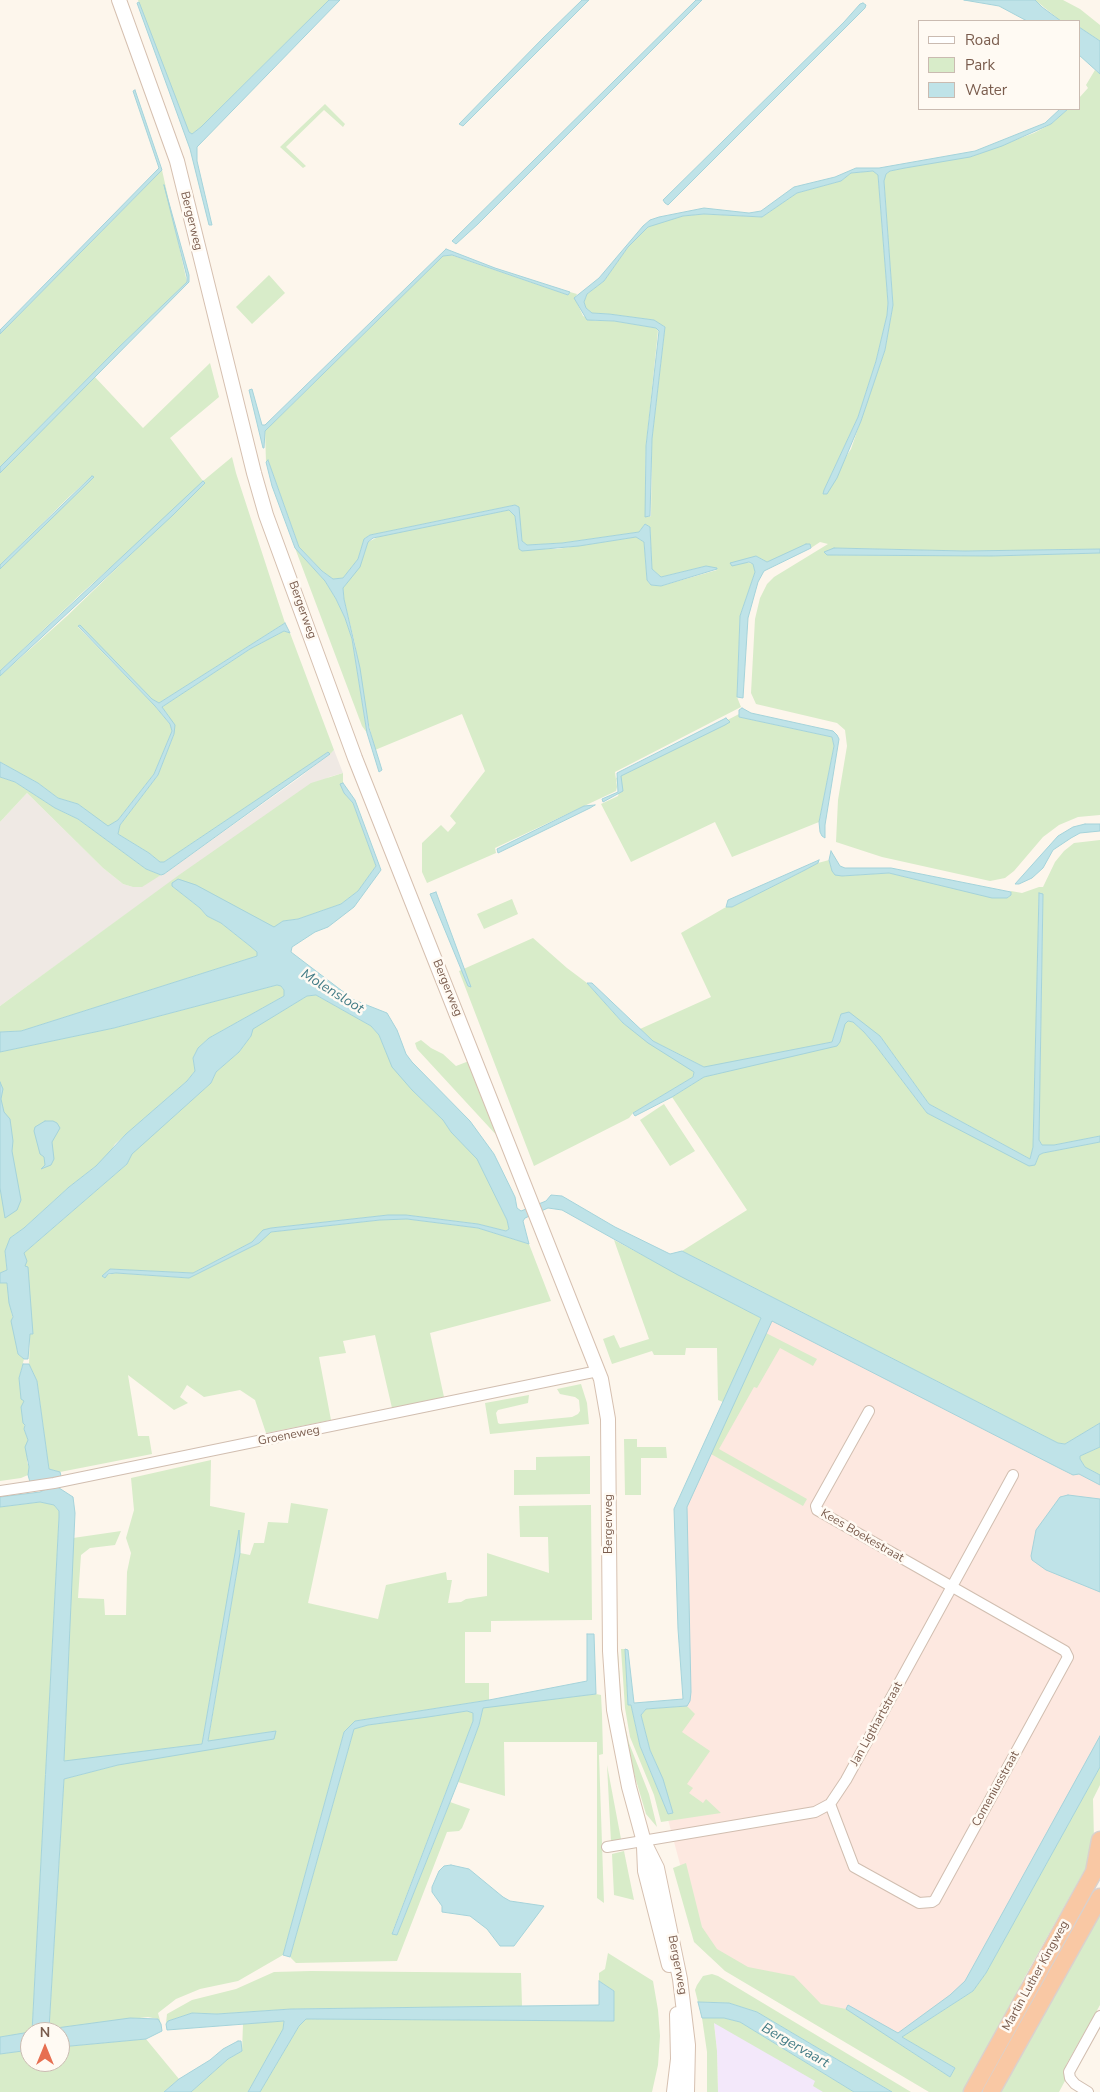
<!DOCTYPE html>
<style>
body{margin:0}
#map{position:relative;width:1100px;height:2092px;overflow:hidden;background:#fdf6ec;font-family:"Nunito Sans",sans-serif}
canvas{display:block}
.legend{position:absolute;left:918px;top:20px;width:162px;height:90px;box-sizing:border-box;background:#fffaf3;border:1px solid #cabbb1;margin:0;padding:6px 9px;list-style:none;font-size:15px;color:#7a5c4d}
.legend li{display:flex;align-items:center;gap:10px;height:25px}
.legend b{width:25px;border:1px solid #cabbb1}
.north{position:absolute;left:20px;top:2022px;width:50px;height:50px;box-sizing:border-box;background:#fffaf3;border:1px solid #cabbb1;border-radius:50%;rotate:0deg;font-size:14px;font-weight:700;line-height:20px;text-align:center;color:#7a5c4d}
.north::after{content:'';display:block;margin:auto;width:18px;height:22px;background:#e76f51;clip-path:polygon(50% 0,100% 100%,50% 72%,0 100%)}
</style>
<div id="map">
<canvas width="1100" height="2092"></canvas>
<ul class="legend">
<li><b style="height:6px;background:#fff"></b>Road</li>
<li><b style="height:14px;background:#d8ecc9"></b>Park</li>
<li><b style="height:14px;background:#bfe3e8"></b>Water</li>
</ul>
<div class="north">N</div>
</div>
<script>
const ctx = document.querySelector('canvas').getContext('2d');
ctx.lineJoin = 'round';
function paint(path, color) {
  ctx.fillStyle = color;
  ctx.fill(path, 'evenodd');
}
function toPath(rows) {
  const path = new Path2D();
  for (const r of rows) {
    path.moveTo(r[0], r[1]);
    for (let i = 2; i < r.length; i += 2) path.lineTo(r[i], r[i + 1]);
  }
  return path;
}
function trace(path, color, width, dash) {
  ctx.strokeStyle = color;
  ctx.lineWidth = width;
  ctx.lineCap = dash ? 'butt' : 'round';
  ctx.setLineDash(dash || []);
  ctx.stroke(path);
}
function drawText(font, color, halo, rows, align = 'center') {
  ctx.font = font + ' "Nunito Sans",sans-serif';
  ctx.lineWidth = 5;
  ctx.setLineDash([]);
  ctx.textBaseline = 'middle';
  ctx.strokeStyle = halo;
  ctx.fillStyle = color;
  for (const [text, x, y, turn = 0] of rows) {
    ctx.save();
    ctx.translate(x, y);
    ctx.rotate((+turn || 0) * Math.PI / 180);
    ctx.textAlign = isNaN(turn) ? turn : align;
    if (halo) ctx.strokeText(text, 0, 0);
    ctx.fillText(text, 0, 0);
    ctx.restore();
  }
}
paint(toPath([
 [769,1309,1100,1479,1100,1749,965,1988,885,2045,719,1959,695,1920,655,1771,686,1700,679,1510]
]), '#fde8e0');
paint(toPath([
 [334,750,343,773,329,777,179,876,0,1006,0,822,27,793,103,868,123,884,133,887,164,874,299,778]
]), '#efe9e4');
paint(toPath([
 [714,2022,839,2092,718,2092,717,2051]
]), '#f3e8fa');
paint(toPath([
 [138,0,329,0,201,127,192,134,189,133,186,126],
 [1035,0,1063,0,1080,9,1100,25,1100,41,1079,27,1079,21,1061,21],
 [1095,70,1100,74,1100,549,965,551,834,548,827,555,992,556,1100,553,1100,815,1078,817,1059,825,1043,837,1014,871,1005,878,990,881,882,857,836,842,838,800,847,746,845,730,837,723,756,704,751,693,755,619,760,598,767,584,774,577,828,544,820,542,811,548,811,545,767,562,756,556,745,562,753,564,755,572,740,616,737,697,741,707,615,772,617,787,616,791,495,848,496,853,427,883,422,872,422,843,441,825,448,832,456,823,450,816,485,771,462,714,375,750,366,713,355,644,344,599,343,588,362,560,368,542,380,536,509,510,515,516,519,549,557,549,636,537,644,542,647,580,651,585,661,586,717,570,706,566,661,577,652,569,650,527,645,524,639,532,562,543,527,545,522,541,515,505,370,535,364,539,358,559,343,578,333,579,322,571,299,547,268,460,266,462,265,431,433,265,443,256,451,255,568,295,570,292,577,294,575,298,583,316,595,321,614,321,656,328,658,331,646,446,645,482,648,517,651,516,652,439,665,327,654,320,609,314,592,313,586,308,584,302,587,294,604,281,628,247,648,227,657,223,683,216,704,214,762,217,797,193,841,181,851,173,874,171,878,175,888,303,887,315,876,361,858,417,824,490,851,449,885,350,893,305,884,181,886,174,890,171,969,154,970,157,1034,133,1051,124,1068,109,1079,109,1079,98,1088,88,1086,85],
 [325,104,345,124,343,127,324,110,286,147,306,166,303,168,280,147],
 [162,170,187,282,119,347,0,467,0,334],
 [269,275,285,293,252,324,236,307],
 [210,363,219,397,170,438,203,481,232,457,236,473,285,623,159,703,152,699,79,625,78,627,155,706,170,724,172,731,154,774,118,820,108,827,78,804,58,798,38,783,0,762,0,676,67,616,205,483,83,592,0,671,0,569,93,477,92,476,70,496,0,565,0,473,94,376,143,428],
 [295,548,325,581,336,599,345,618,352,639,367,733,362,726],
 [284,631,290,633,334,750,330,754,328,752,312,763,164,862,160,862,149,853,118,834,120,825,158,775,174,734,169,717,162,707,250,649],
 [739,714,739,717,832,737,834,746,819,822,732,857,715,822,631,862,601,804,618,796,619,792,616,778],
 [343,773,343,783,341,784,344,793,353,803,376,866,358,891,341,904,298,919,283,921,274,928,172,886,200,908,207,916,221,923,250,946,257,952,257,956,21,1031,0,1032,0,1006,179,875,311,783],
 [0,777,15,782,55,808,78,819,146,869,161,875,142,887,133,887,123,884,103,868,27,793,0,822],
 [1100,840,1100,1136,1054,1145,1042,1145,1039,1140,1043,894,1039,894,1033,1147,1030,1159,929,1104,880,1036,841,1014,832,1042,712,1067,704,1067,653,1041,640,1029,711,997,681,933,726,907,732,907,818,863,829,860,832,870,842,876,889,873,992,897,1007,898,1011,895,1011,891,1022,893,1039,887,1043,887,1055,862,1064,851,1074,843],
 [512,899,518,914,484,929,477,914],
 [533,938,567,968,587,983,623,1023,694,1071,693,1077,633,1113,629,1118,534,1166,459,971],
 [277,985,281,986,284,990,284,996,209,1038,198,1048,193,1058,195,1071,187,1081,115,1144,109,1154,96,1166,69,1187,24,1228,10,1238,5,1252,7,1270,0,1273,0,1052,114,1028],
 [316,995,371,1026,379,1035,387,1054,412,1090,443,1120,451,1132,477,1158,507,1220,509,1229,506,1231,478,1224,406,1215,388,1215,271,1228,263,1231,252,1242,193,1273,111,1269,103,1276,116,1273,189,1278,259,1243,267,1234,271,1232,380,1220,407,1219,478,1228,529,1244,551,1301,430,1333,444,1397,392,1408,375,1335,343,1341,346,1353,319,1357,331,1420,266,1433,255,1400,240,1390,204,1397,187,1385,180,1397,188,1403,174,1410,128,1375,138,1436,149,1436,152,1454,60,1472,49,1469,37,1381,29,1364,30,1334,24,1253,127,1164,131,1154,211,1083,216,1072,239,1052,251,1036,252,1029,307,996],
 [848,1021,853,1022,864,1032,876,1046,927,1113,1035,1165,1039,1155,1043,1153,1100,1142,1100,1423,1065,1444,1058,1443,682,1251,747,1210,672,1097,704,1077,840,1041,844,1024],
 [421,1040,431,1048,443,1054,456,1066,469,1061,500,1139,417,1049,415,1043],
 [664,1104,695,1151,670,1166,640,1120],
 [614,1240,761,1318,723,1402,718,1400,717,1348,686,1348,685,1355,654,1355,652,1351,612,1364,603,1339,614,1335,620,1348,649,1339],
 [0,1283,7,1283,18,1354,24,1359,19,1378,24,1401,24,1429,28,1440,27,1462,29,1467,28,1475,21,1478,0,1481],
 [766,1333,817,1359,813,1366,780,1348,757,1388,754,1387,719,1449,807,1499,803,1506,711,1454],
 [581,1384,587,1403,589,1424,490,1434,485,1403,529,1395,528,1403,498,1410,496,1413,498,1423,500,1424,572,1417,578,1414,580,1411,579,1400,575,1397,560,1394,557,1389],
 [624,1439,637,1439,637,1447,666,1447,667,1458,641,1458,641,1495,625,1495],
 [1100,1447,1100,1475,1085,1467,1080,1459,1080,1456],
 [590,1456,590,1494,514,1495,514,1470,536,1470,536,1457],
 [211,1460,210,1506,245,1513,240,1553,250,1555,254,1543,264,1543,268,1522,288,1523,291,1503,328,1509,308,1603,378,1619,386,1585,446,1572,447,1580,452,1580,448,1603,461,1602,466,1599,487,1596,487,1553,549,1573,548,1537,520,1537,519,1506,591,1505,592,1620,491,1621,491,1632,465,1632,465,1683,489,1683,489,1700,355,1721,344,1732,283,1955,238,1981,200,1989,176,1999,158,2013,161,2024,158,2019,148,2017,49,2029,64,1779,118,1765,275,1731,208,1742,240,1553,239,1535,202,1744,64,1762,73,1538,121,1531,115,1545,90,1548,81,1555,78,1598,104,1599,105,1615,126,1615,127,1572,131,1553,126,1538,134,1510,131,1478],
 [40,1502,54,1505,59,1511,59,1517,32,2032,0,2037,0,1507],
 [621,1649,625,1649,628,1704,631,1705,640,1746,668,1814,673,1813,663,1779,650,1750,641,1715,646,1709,687,1706,695,1714,682,1732,710,1751,687,1784,693,1788,689,1793,703,1803,706,1799,721,1813,661,1822,654,1795,630,1737,625,1708],
 [618,1651,622,1713,629,1743,649,1794,657,1827,646,1814,625,1743,618,1701,615,1653],
 [596,1694,601,1695,602,1714,603,1754,599,1755,604,1903,597,1898,597,1742,504,1742,505,1796,458,1782,479,1725,483,1707],
 [467,1711,473,1713,473,1721,392,1933,397,1935,450,1802,470,1809,462,1828,459,1831,447,1832,397,1961,296,1963,290,1957,354,1729,368,1725],
 [607,1765,621,1839,611,1842],
 [1100,1767,1100,1785,1093,1799,1094,1839,1092,1857,1022,1982,1010,2013,995,2035,963,2092,929,2092,725,1971,694,1942,673,1868,686,1863,702,1927,717,1949,748,1967,794,1976,821,2004,846,2009,950,2077,955,2068,902,2037,973,1991,986,1973],
 [624,1851,628,1871,634,1900,614,1895,612,1854],
 [1100,1908,1100,2005,1066,2065,1066,2079,1059,2092,1000,2092],
 [608,1953,653,1981,658,2010,660,2036,658,2065,652,2092,260,2092,299,2026,306,2019,614,2021,614,1991,599,1981,599,1973,605,1969],
 [311,1971,521,1973,522,2006,291,2009,217,2014,192,2013,168,2021,166,2024,167,2014,192,2000,236,1989,274,1972],
 [712,1974,718,1976,911,2092,892,2092,757,2012,729,2003,698,2002,695,1990,697,1985,703,1976],
 [702,2018,724,2018,740,2022,854,2092,823,2092,813,2086,815,2081,714,2023,717,2051,718,2092,707,2092,707,2052],
 [284,2021,283,2029,248,2092,191,2092,228,2059,242,2051,243,2024],
 [146,2039,179,2079,164,2092,0,2092,0,2054,30,2050,30,2062,60,2062,60,2047]
]), '#d8ecc9');
const water = toPath([
 [329,0,340,0,197,147,197,161,212,225,209,225,190,149,137,3,139,2,189,132,192,134,201,127,329,0],
 [582,0,589,0,463,126,459,124,543,38,582,0],
 [696,0,702,0,478,224,456,244,452,241,696,0],
 [964,0,1035,0,1042,7,1061,21,1027,21,999,6,964,0],
 [863,3,866,5,865,8,668,205,665,203,663,200,844,22,860,4,863,3],
 [1079,27,1100,41,1100,74,1079,55,1079,27],
 [135,90,162,170,0,334,0,330,159,168,133,91,135,90],
 [1060,109,1068,109,1051,124,1002,146,970,157,905,168,890,171,886,174,884,181,893,305,885,350,861,421,837,478,827,494,823,494,824,490,858,417,876,361,887,315,888,303,878,175,873,171,851,173,841,181,797,193,762,217,704,214,683,216,648,227,628,247,604,281,587,294,584,302,586,308,592,313,609,314,654,320,665,327,652,439,650,516,645,517,646,446,659,331,656,328,614,321,587,320,574,298,599,278,643,226,650,220,659,217,704,208,749,213,761,211,794,187,835,177,856,168,879,168,975,151,1045,123,1060,109],
 [164,185,189,275,189,282,0,473,0,467,119,347,187,282,187,277,164,185],
 [446,249,495,268,570,292,568,295,452,255,443,256,265,431,264,448,263,448,249,390,252,389,262,425,265,425,446,249],
 [268,460,299,547,322,571,333,579,343,578,358,559,364,539,370,535,515,505,519,507,522,541,527,545,562,543,639,532,645,524,650,527,652,569,661,577,706,566,717,568,717,569,661,586,651,585,647,580,644,542,636,537,579,546,522,551,519,549,515,516,509,510,373,538,368,542,360,567,343,588,344,599,360,668,369,728,382,770,379,772,367,733,352,639,345,618,336,599,325,581,295,548,272,486,266,462,268,460],
 [92,476,94,477,0,569,0,565,92,476],
 [203,481,205,483,173,515,0,676,0,671,203,481],
 [806,544,810,544,811,548,764,571,758,582,748,618,743,698,737,697,740,616,755,572,753,564,749,562,732,566,730,563,756,556,767,562,806,544],
 [834,548,965,551,1100,549,1100,553,992,556,827,555,824,552,834,548],
 [285,623,290,633,284,631,250,649,162,707,175,725,174,734,158,775,120,825,118,834,149,853,160,862,164,862,328,752,330,754,164,874,161,875,146,869,78,819,55,808,15,782,0,777,0,762,38,783,58,798,78,804,108,826,118,820,154,774,172,731,170,724,155,706,78,626,80,625,152,699,159,703,285,623],
 [742,708,751,713,833,731,837,735,839,739,825,825,825,838,822,836,820,832,819,822,834,746,832,737,739,717,739,710,742,708],
 [726,718,730,722,725,725,621,776,623,791,603,802,602,799,618,792,617,773,726,718],
 [343,783,355,800,381,870,354,907,328,927,315,932,292,947,291,952,354,1000,387,1013,397,1030,406,1054,412,1062,470,1121,494,1154,515,1197,517,1208,521,1211,546,1201,551,1195,562,1196,615,1227,670,1254,682,1251,1058,1443,1065,1444,1100,1423,1100,1447,1080,1456,1080,1459,1085,1467,1100,1475,1100,1485,1079,1474,1073,1475,1059,1468,772,1321,687,1507,691,1692,690,1701,687,1706,646,1709,641,1715,650,1750,663,1779,673,1813,668,1814,640,1746,631,1705,628,1705,625,1649,628,1650,634,1703,683,1699,678,1629,674,1509,761,1318,678,1275,562,1210,548,1208,525,1218,523,1221,529,1244,478,1228,407,1219,380,1220,271,1232,259,1243,189,1278,116,1273,108,1274,105,1278,102,1276,110,1269,193,1273,252,1242,263,1230,271,1228,388,1215,406,1215,478,1224,506,1231,509,1229,507,1220,477,1159,451,1132,443,1120,412,1090,392,1067,379,1035,371,1026,316,995,307,996,253,1029,251,1036,239,1052,216,1072,211,1083,132,1154,127,1164,24,1253,27,1261,25,1266,28,1267,33,1334,30,1334,28,1359,24,1359,18,1354,11,1321,13,1317,9,1303,7,1283,0,1283,0,1273,7,1270,5,1251,10,1238,24,1228,69,1187,96,1166,126,1134,187,1081,195,1071,193,1058,198,1048,209,1038,284,996,284,990,281,986,277,985,114,1028,0,1052,0,1032,21,1031,257,956,257,952,250,946,221,923,207,916,200,908,172,886,172,883,178,879,196,885,274,927,283,921,298,919,341,904,358,891,376,866,353,803,344,793,340,784,343,783],
 [595,805,590,808,498,853,497,849,584,806,595,805],
 [1085,824,1100,824,1100,831,1080,833,1071,838,1053,850,1043,868,1032,878,1019,884,1015,884,1058,836,1073,827,1085,824],
 [831,851,840,866,845,868,891,868,1011,892,1011,895,1007,898,992,898,889,873,842,876,835,875,832,871,829,860,831,851],
 [819,860,818,863,805,870,732,907,726,907,728,900,819,860],
 [436,892,471,987,468,986,430,894,436,892],
 [1039,893,1043,894,1039,1140,1042,1145,1054,1145,1100,1136,1100,1142,1043,1153,1039,1155,1035,1165,1029,1166,927,1113,876,1046,864,1032,853,1022,848,1021,845,1024,840,1042,837,1046,704,1077,672,1097,635,1116,633,1113,693,1077,694,1072,648,1043,623,1023,587,983,592,983,653,1041,704,1067,832,1042,841,1014,849,1012,880,1036,929,1104,1030,1159,1033,1147,1039,893],
 [0,1082,3,1089,1,1099,4,1112,10,1119,13,1141,12,1151,21,1200,17,1210,5,1218,0,1188,0,1082],
 [45,1121,53,1121,57,1123,60,1128,52,1142,54,1159,51,1165,41,1169,45,1165,44,1157,40,1154,34,1131,35,1127,45,1121],
 [23,1364,29,1364,37,1381,49,1469,60,1472,61,1476,56,1486,73,1497,75,1513,64,1761,202,1744,239,1530,240,1553,208,1741,276,1731,274,1739,118,1765,64,1779,49,2029,130,2018,158,2019,161,2024,162,2031,146,2039,60,2047,60,2032,32,2032,59,1517,59,1511,54,1505,40,1502,0,1507,0,1497,40,1492,46,1489,30,1482,28,1475,29,1467,25,1447,28,1440,24,1429,25,1425,23,1423,21,1407,24,1401,21,1399,19,1378,23,1364],
 [1068,1495,1100,1499,1100,1592,1046,1570,1032,1560,1031,1556,1036,1530,1060,1497,1068,1495],
 [587,1634,594,1634,596,1694,483,1708,479,1725,458,1782,397,1935,392,1934,473,1721,473,1713,467,1711,428,1717,368,1725,354,1729,290,1957,283,1955,344,1732,355,1721,489,1700,587,1681,587,1634],
 [1100,1736,1100,1767,986,1973,973,1991,902,2037,955,2068,950,2077,846,2009,848,2005,898,2033,950,1995,965,1981,1100,1736],
 [451,1865,469,1869,503,1897,510,1901,544,1906,514,1946,500,1946,487,1929,470,1916,442,1912,442,1906,432,1892,432,1887,439,1871,444,1866,451,1865],
 [599,1981,614,1991,614,2021,306,2019,299,2026,260,2092,248,2092,283,2029,284,2021,167,2030,166,2024,168,2021,192,2013,217,2014,291,2009,599,2005,599,1981],
 [698,2002,729,2003,757,2012,892,2092,854,2092,740,2022,724,2018,702,2018,698,2002],
 [30,2032,30,2050,0,2054,0,2037,30,2032],
 [238,2041,241,2041,242,2051,228,2059,191,2092,164,2092,179,2079,210,2060,223,2049,238,2041]
]);
paint(water, '#bfe3e8');
trace(water, '#a5d3da', 1);
const minor = toPath([
 [0,1491,54,1483,598,1371],
 [830,1804,854,1867,919,1903,932,1902,935,1900,1068,1657,1065,1651,817,1510,816,1506,869,1411],
 [607,1847,815,1812,830,1804,846,1780,1013,1475],
 [1088,2092,1075,2084,1070,2078,1069,2072,1100,2016]
]);
const secondary = toPath([
 [119,0,177,161,254,473,266,515,355,758,601,1379,608,1419,610,1651,614,1710,629,1787,644,1842,657,1868,680,1979,688,2045,687,2092],
 [644,1847,645,1871,669,1965],
 [674,2092,678,2059,677,2014]
]);
const trunk = toPath([
 [1094,1872,1100,1840],
 [972,2092,1100,1861],
 [991,2092,1100,1897]
]);
trace(minor, '#d1beb0', 12);
trace(secondary, '#d6c0b0', 16);
trace(trunk, '#dad1cd', 19);
trace(minor, '#fff', 10);
trace(secondary, '#fff', 14);
trace(trunk, '#f9c8a4', 16);
drawText('12px', '#7a5c4d', '#fffaf3', [
 ["Bergerweg",191,221,76],
 ["Bergerweg",302,610,70],
 ["Bergerweg",447,988,68],
 ["Groeneweg",289,1436,-11],
 ["Bergerweg",609,1524,-90],
 ["Kees Boekestraat",862,1536,30],
 ["Jan Ligthartstraat",877,1724,-61],
 ["Comeniusstraat",996,1789,-61],
 ["Bergerweg",677,1965,79],
 ["Martin Luther Kingweg",1036,1976,-61]
]);
drawText('italic 14px', '#437c86', '#fffaf3', [
 ["Molensloot",332,992,32],
 ["Bergervaart",795,2046,30]
]);
</script>
